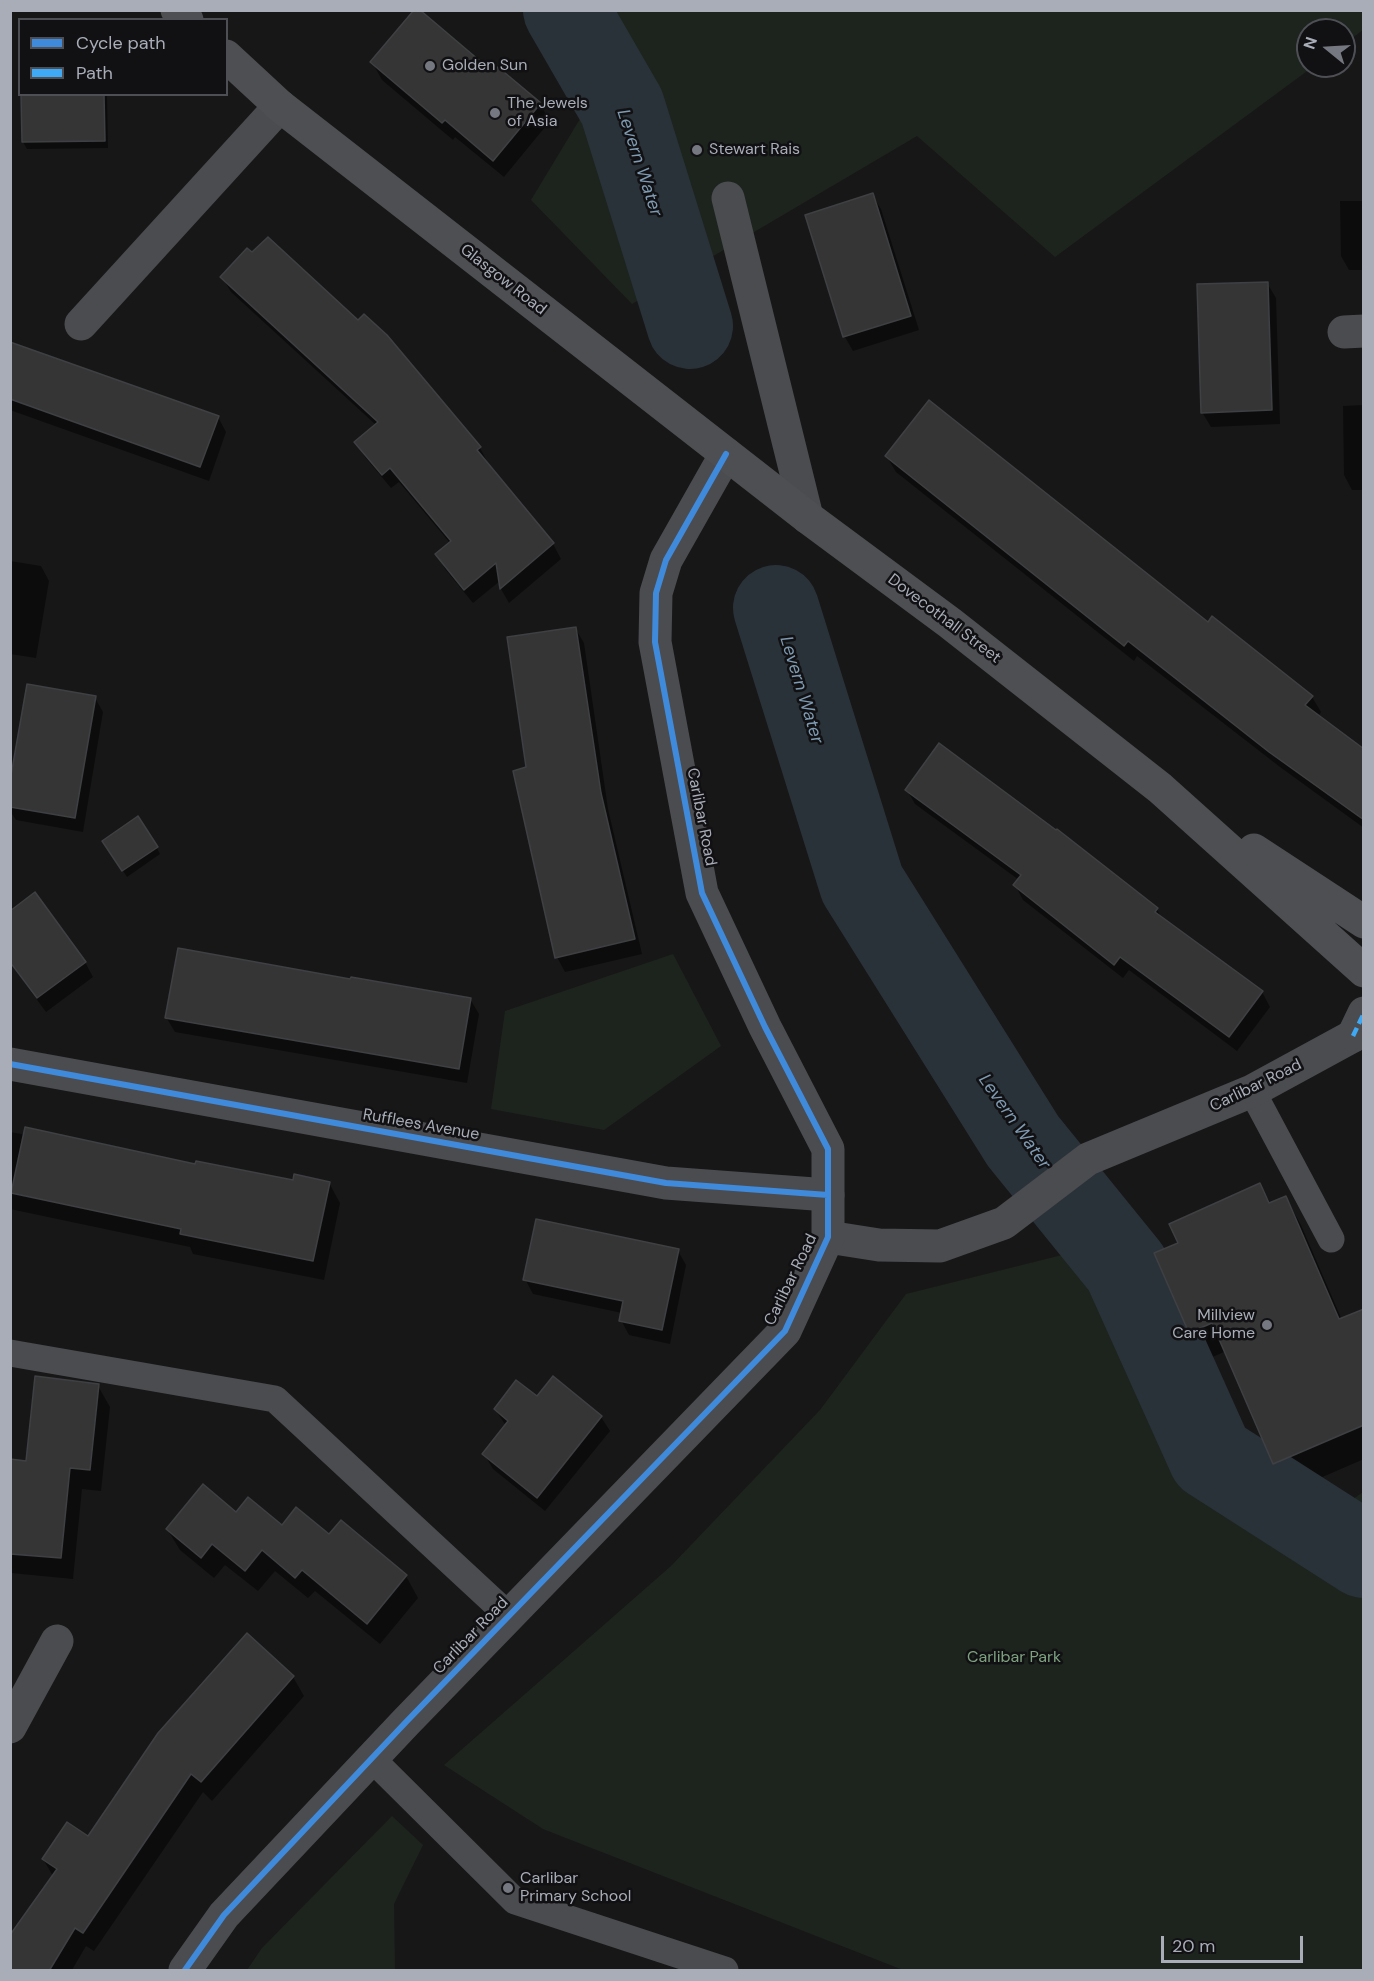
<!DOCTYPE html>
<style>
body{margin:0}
#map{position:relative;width:1374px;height:1981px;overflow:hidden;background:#171717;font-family:"DM Sans",sans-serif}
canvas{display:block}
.frame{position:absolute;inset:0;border:12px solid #a8adb8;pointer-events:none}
.legend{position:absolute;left:18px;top:18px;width:210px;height:78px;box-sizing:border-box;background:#111113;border:2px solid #4d4f55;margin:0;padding:8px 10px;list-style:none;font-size:18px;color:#a8adb8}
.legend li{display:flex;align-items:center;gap:12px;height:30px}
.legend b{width:30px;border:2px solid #4d4f55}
.north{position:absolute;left:1296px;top:18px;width:60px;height:60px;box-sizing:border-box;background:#111113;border:2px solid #4d4f55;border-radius:50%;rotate:288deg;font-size:16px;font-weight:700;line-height:24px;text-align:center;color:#a8adb8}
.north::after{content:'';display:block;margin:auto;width:21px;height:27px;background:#757880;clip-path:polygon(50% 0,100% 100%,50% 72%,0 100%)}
.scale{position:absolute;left:1161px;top:1936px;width:142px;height:27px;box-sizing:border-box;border:3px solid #a8adb8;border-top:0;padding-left:8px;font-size:18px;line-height:21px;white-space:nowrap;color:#a8adb8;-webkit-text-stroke:4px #111113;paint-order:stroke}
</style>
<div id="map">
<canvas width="1374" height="1981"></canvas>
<div class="frame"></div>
<ul class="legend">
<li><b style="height:8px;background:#408adc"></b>Cycle path</li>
<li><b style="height:8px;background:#3fa9f5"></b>Path</li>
</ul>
<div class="north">N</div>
<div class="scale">20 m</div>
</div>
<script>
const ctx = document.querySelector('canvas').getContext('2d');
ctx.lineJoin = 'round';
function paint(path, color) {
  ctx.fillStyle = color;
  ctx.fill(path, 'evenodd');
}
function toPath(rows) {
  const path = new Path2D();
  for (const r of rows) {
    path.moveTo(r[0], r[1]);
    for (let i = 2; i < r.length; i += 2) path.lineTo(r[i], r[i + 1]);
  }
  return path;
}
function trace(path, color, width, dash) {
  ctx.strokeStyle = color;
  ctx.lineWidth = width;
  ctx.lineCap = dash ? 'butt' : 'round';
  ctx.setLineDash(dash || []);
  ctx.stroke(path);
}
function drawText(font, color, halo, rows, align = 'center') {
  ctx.font = font + ' "DM Sans",sans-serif';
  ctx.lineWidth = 5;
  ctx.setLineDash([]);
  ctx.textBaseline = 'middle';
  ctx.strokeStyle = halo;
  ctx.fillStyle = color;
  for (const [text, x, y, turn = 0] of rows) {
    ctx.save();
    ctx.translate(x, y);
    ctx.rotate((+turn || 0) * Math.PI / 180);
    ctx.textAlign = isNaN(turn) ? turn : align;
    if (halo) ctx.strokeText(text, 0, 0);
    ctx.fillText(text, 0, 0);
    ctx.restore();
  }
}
paint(toPath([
 [597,11,1363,11,1363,30,1344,44,1344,30,1308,30,1308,66,1314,66,1055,257,917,136,632,304,531,200,624,46],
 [673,954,721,1046,604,1130,491,1109,505,1011],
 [1134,1237,1232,1436,1329,1516,1363,1492,1363,1970,903,1970,543,1829,444,1765,671,1566,820,1410,906,1294],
 [392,1816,423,1845,394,1904,395,1970,247,1970,262,1948]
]), '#1d241e');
paint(toPath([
 [372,62,493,74,540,104,550,121,504,177,455,137,453,140,382,80],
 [23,94,107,94,108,148,27,149,23,142],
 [872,195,881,209,919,330,853,351,845,337,807,216],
 [1340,201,1364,201,1364,270,1349,270,1341,256],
 [222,277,358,322,386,336,480,448,488,463,487,464,553,544,561,559,509,603,501,589,500,581,473,603,445,569,437,554,450,543,399,482,391,488,365,457,356,442,376,425,231,292],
 [1267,283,1276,298,1280,424,1211,427,1202,412],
 [10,348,218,417,226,432,209,481,10,410],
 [1364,405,1364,490,1352,490,1344,475,1343,406],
 [887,457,1208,624,1312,697,1321,712,1318,717,1364,751,1364,828,1280,767,1137,656,1134,661,896,472],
 [10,561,41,566,49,581,36,658,10,654],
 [575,628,584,643,608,809,642,954,565,972,557,957,528,769],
 [95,698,103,712,83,832,16,820,10,811,10,789],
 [907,790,1157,909,1162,919,1262,992,1270,1007,1237,1051,1129,970,1123,978,1023,900,1015,885,1019,880,915,804],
 [108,848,157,848,160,854,127,877],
 [10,913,85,962,93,977,46,1012,10,963],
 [470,999,479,1014,467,1083,175,1032,166,1017],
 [10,1132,294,1182,329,1183,340,1203,324,1280,193,1254,190,1247,10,1209],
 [1260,1185,1271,1204,1286,1198,1301,1225,1342,1320,1364,1310,1364,1459,1290,1491,1275,1464,1226,1351,1206,1360,1191,1332,1156,1254,1180,1244],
 [678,1251,686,1265,670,1344,629,1335,621,1320,622,1313,533,1294,525,1279],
 [98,1386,110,1407,101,1491,82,1489,73,1579,11,1573,10,1461,27,1462],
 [537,1398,601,1417,610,1431,545,1511,493,1469,484,1454,506,1426,495,1409],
 [236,1514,282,1527,329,1536,406,1576,418,1598,380,1644,315,1591,308,1598,275,1571,258,1591,225,1565,214,1578,180,1550,167,1529],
 [293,1677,304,1696,212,1801,203,1792,94,1951,86,1946,72,1970,10,1970,53,1876,43,1859,88,1838]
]), '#0007');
trace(toPath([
 [566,10,622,107,690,326],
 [776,608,862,884,1023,1141,1126,1268,1211,1457,1364,1555]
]), '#2a3239', 86);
const building = toPath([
 [414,10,420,10,493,72,498,67,541,103,493,161,445,120,442,123,370,62,414,10],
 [21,94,104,94,105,141,22,142,21,94],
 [873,193,911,316,843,337,805,215,873,193],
 [268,237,358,320,364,314,387,335,481,447,477,450,554,543,500,589,496,563,464,590,435,554,451,541,390,468,382,475,354,442,378,422,220,277,247,248,252,252,268,237],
 [1268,282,1272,410,1201,413,1197,284,1268,282],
 [10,342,219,416,200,467,10,399,10,342],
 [929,400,1208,622,1212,616,1313,696,1305,705,1364,749,1364,820,1269,752,1128,641,1124,646,885,456,929,400],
 [576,627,601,793,635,939,555,958,513,771,526,767,507,637,576,627],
 [27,684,96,696,75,818,10,807,10,781,27,684],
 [939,743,1056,830,1057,829,1158,908,1155,912,1263,991,1229,1037,1120,957,1114,965,1013,885,1021,875,905,790,939,743],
 [138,816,158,847,122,871,102,841,138,816],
 [35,892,86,962,37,998,10,962,10,911,35,892],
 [178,948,350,979,351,977,471,998,459,1069,165,1018,178,948],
 [25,1127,195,1164,196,1161,293,1180,294,1174,330,1182,313,1261,180,1234,181,1229,11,1193,25,1127],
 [1260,1183,1269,1203,1286,1196,1339,1319,1364,1309,1364,1425,1273,1464,1212,1323,1189,1333,1154,1253,1178,1243,1169,1224,1260,1183],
 [536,1219,679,1249,662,1330,619,1321,623,1301,523,1280,536,1219],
 [35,1376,99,1384,90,1470,70,1468,61,1558,10,1554,10,1459,26,1461,35,1376],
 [553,1376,602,1416,537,1498,482,1454,508,1421,494,1409,516,1380,537,1396,553,1376],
 [203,1484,236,1512,248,1497,282,1525,296,1507,329,1534,341,1520,407,1575,367,1624,302,1570,295,1578,262,1550,245,1571,212,1544,201,1558,166,1529,203,1484],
 [247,1633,294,1676,201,1782,191,1774,83,1933,75,1928,49,1971,10,1971,10,1935,57,1869,42,1859,67,1822,88,1836,158,1733,247,1633]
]);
paint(building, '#353536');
trace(building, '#3f4043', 1.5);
trace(toPath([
 [1252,1091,1331,1239],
 [10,1353,275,1399,509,1616],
 [372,1759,515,1901,725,1970]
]), '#4b4c50', 27);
trace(toPath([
 [1353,1036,1364,1013]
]), '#4b4c50', 33);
trace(toPath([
 [728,198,807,517],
 [81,324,280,106],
 [1344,332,1364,331],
 [10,1064,666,1183,828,1195],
 [828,1237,879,1245,940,1246,1004,1223,1088,1159,1252,1091,1353,1036],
 [10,1727,57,1641]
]), '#4b4c50', 33);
trace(toPath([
 [185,1970,224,1915,406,1722,785,1331,828,1237,828,1149,765,1027,702,893,655,642,656,593,666,560,726,454]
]), '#4b4c50', 33);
trace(toPath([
 [177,10,187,20],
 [226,56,280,106,807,517,950,623,1160,788,1364,971],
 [1254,850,1364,922]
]), '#4d4f52', 33);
trace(toPath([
 [1353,1036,1364,1013]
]), '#3fa9f5', 4.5, [9, 4.5]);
trace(toPath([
 [10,1064,666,1183,828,1195],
 [185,1970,224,1915,406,1722,785,1331,828,1237,828,1149,765,1027,702,893,655,642,656,593,666,560,726,454]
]), '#408adc', 6);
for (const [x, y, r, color] of [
 [430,66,6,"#757880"],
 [495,113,6,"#757880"],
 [697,150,6,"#757880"],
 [1267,1325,6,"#757880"],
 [508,1888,6,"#757880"]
]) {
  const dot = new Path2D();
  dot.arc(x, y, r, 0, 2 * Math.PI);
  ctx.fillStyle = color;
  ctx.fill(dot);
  trace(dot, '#111113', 2);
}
drawText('16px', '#a8adb8', '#111113', [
 ["Golden Sun",442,66],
 ["The Jewels",507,104],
 ["of Asia",507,122],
 ["Stewart Rais",709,150],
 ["Millview",1255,1316,"right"],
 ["Care Home",1255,1334,"right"],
 ["Carlibar",520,1879],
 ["Primary School",520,1897]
], 'left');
drawText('16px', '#a8adb8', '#111113', [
 ["Glasgow Road",503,280,38],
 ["Dovecothall Street",944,619,37],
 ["Carlibar Road",701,817,79],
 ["Carlibar Road",1256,1086,-26],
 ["Rufflees Avenue",421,1125,10],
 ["Carlibar Road",791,1280,-64],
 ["Carlibar Road",471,1636,-46]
]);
drawText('16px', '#7fa381', '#111113', [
 ["Carlibar Park",1014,1658]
]);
drawText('italic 18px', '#7f9bb3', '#111113', [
 ["Levern Water",639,163,72],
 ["Levern Water",801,690,73],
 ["Levern Water",1014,1122,55]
]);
</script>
